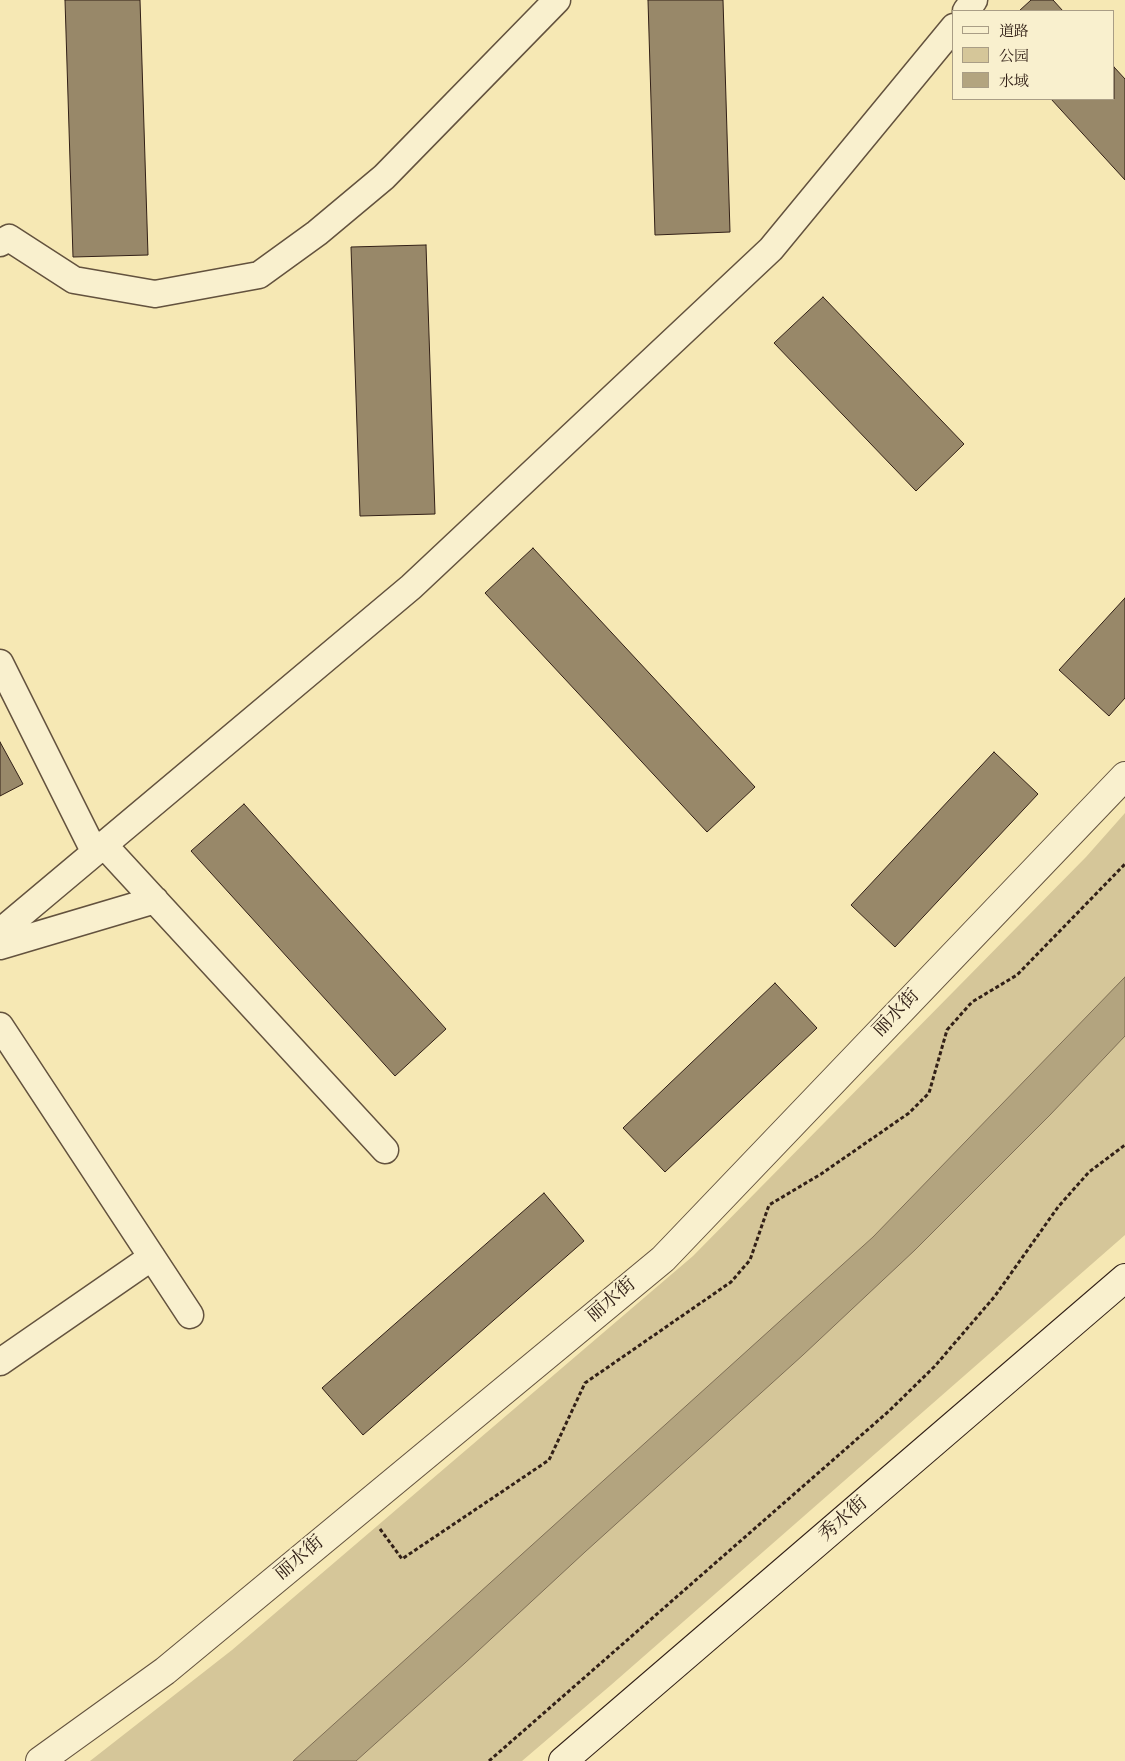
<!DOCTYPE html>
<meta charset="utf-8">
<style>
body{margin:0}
#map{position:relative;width:1125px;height:1761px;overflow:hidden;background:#f6e8b4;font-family:"IM FELL English","Noto Serif SC",serif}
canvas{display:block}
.legend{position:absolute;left:952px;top:10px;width:162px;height:90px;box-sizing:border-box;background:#f9f0ce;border:1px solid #a99d85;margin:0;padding:6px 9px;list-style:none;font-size:15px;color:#322017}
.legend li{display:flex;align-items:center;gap:10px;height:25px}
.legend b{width:25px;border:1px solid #a99d85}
</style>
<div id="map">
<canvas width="1125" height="1761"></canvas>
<ul class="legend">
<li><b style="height:6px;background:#f9f0ce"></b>道路</li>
<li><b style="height:14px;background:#d5c699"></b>公园</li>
<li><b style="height:14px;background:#b3a47f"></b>水域</li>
</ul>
</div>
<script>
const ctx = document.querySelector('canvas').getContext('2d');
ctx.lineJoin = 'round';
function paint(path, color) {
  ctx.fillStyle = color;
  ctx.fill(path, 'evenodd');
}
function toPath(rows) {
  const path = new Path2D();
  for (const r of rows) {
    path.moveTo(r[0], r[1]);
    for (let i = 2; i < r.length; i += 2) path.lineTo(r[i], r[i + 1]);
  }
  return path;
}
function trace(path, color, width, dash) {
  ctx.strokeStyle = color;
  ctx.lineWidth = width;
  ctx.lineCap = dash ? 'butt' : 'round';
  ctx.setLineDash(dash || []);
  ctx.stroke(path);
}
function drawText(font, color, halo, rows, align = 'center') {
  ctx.font = font + ' "IM FELL English","Noto Serif SC",serif';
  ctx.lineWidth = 4;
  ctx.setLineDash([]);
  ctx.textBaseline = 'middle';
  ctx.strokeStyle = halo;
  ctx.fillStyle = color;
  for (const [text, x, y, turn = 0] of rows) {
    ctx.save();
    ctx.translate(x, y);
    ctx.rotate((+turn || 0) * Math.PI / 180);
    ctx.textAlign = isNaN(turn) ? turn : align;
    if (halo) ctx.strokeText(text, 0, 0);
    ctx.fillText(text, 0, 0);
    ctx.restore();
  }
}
paint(toPath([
 [1125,813,1125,1235,611,1685,522,1761,90,1761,232,1650,693,1256,1086,857]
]), '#d5c699');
const water = toPath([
 [1125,977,1125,1036,1050,1115,915,1250,803,1355,585,1552,465,1663,356,1761,293,1761,873,1237,1125,977]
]);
paint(water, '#b3a47f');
trace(water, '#7f6f55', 1);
const building = toPath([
 [65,0,140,0,148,255,73,257,65,0],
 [648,0,723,0,730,232,655,235,648,0],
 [1031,0,1053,0,1063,11,1019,11,1031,0],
 [1114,67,1125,79,1125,180,1051,99,1114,99,1114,67],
 [426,245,435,514,360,516,351,247,426,245],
 [823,297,964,444,916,491,774,343,823,297],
 [533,548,755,787,707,832,485,593,533,548],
 [1125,598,1125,698,1109,716,1059,670,1125,598],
 [0,742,23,784,0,796,0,742],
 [994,752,1038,794,895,947,851,905,994,752],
 [244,804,446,1029,395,1076,191,851,244,804],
 [775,983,817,1028,665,1172,623,1128,775,983],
 [544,1193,584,1241,363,1435,322,1388,544,1193]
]);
paint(building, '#988869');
trace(building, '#322017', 1);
const minor = toPath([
 [966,11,974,0],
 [0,243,9,238,74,280,155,294,259,275,317,233,384,177,557,0],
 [0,663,94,851],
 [103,844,385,1150],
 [0,932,411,587,771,249,954,27],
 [0,946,155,900],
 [0,1026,190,1315],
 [0,1362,152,1257]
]);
const tertiary = toPath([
 [40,1761,165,1671,663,1259,1125,776]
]);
const secondary = toPath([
 [563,1761,1125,1278]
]);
trace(minor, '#63523e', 29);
trace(tertiary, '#63523e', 30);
trace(secondary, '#322017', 30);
trace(toPath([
 [380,1529,402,1559,549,1460,585,1383,731,1282,750,1260,769,1205,821,1174,909,1113,929,1093,947,1030,972,1002,1017,975,1125,864],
 [489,1761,889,1411,935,1366,995,1296,1058,1207,1089,1172,1125,1145]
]), '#322017', 3, [4, 2.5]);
trace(minor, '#f9f0ce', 26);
trace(tertiary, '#f9f0ce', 28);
trace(secondary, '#f9f0ce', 28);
drawText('19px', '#322017', '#f9f0ce', [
 ["丽水街",897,1014,-46],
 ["丽水街",612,1301,-40],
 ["秀水街",844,1520,-41],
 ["丽水街",300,1559,-40]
]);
</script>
